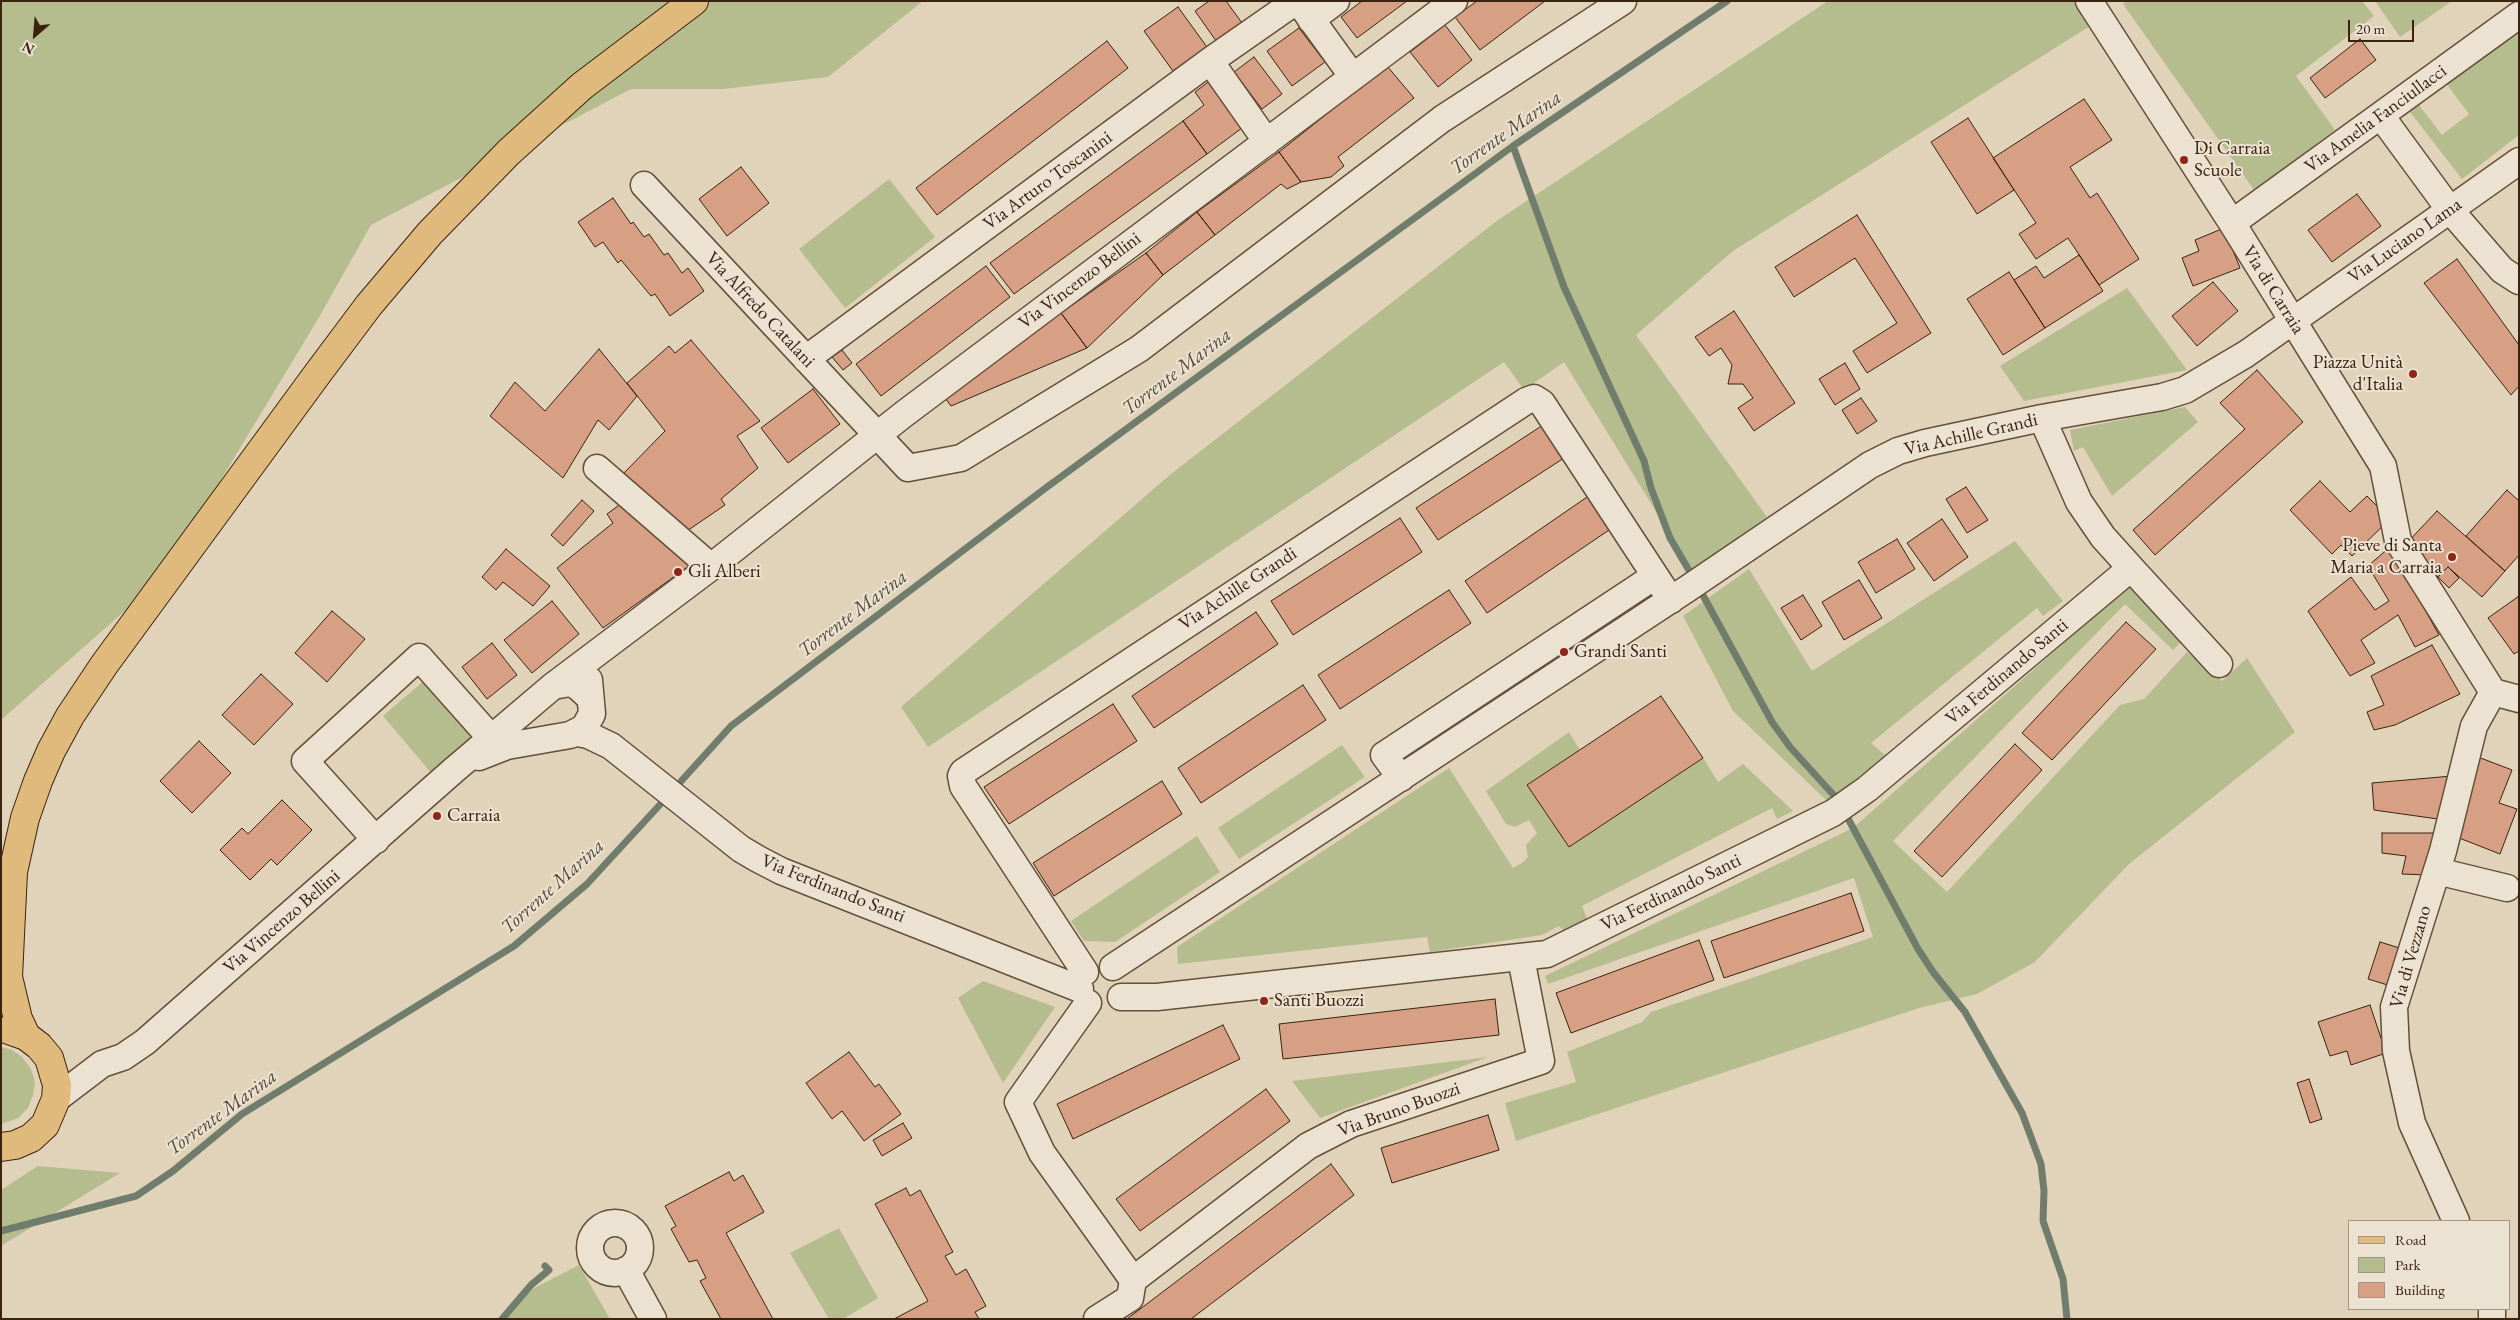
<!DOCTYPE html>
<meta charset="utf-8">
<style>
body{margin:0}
#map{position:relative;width:2520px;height:1320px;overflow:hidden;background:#e1d3b9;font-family:"EB Garamond",serif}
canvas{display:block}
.frame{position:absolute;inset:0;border:2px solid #3a230f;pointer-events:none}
.legend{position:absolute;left:2348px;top:1220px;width:162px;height:90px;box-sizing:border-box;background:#ece2d2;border:1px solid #a59684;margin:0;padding:6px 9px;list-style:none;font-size:15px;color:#3a230f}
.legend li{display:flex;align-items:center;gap:10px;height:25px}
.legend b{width:25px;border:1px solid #a59684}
.north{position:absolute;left:10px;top:10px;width:50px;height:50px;-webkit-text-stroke:4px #ece2d2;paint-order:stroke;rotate:207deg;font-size:14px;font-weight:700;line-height:20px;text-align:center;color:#3a230f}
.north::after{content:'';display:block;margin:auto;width:18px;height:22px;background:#3a230f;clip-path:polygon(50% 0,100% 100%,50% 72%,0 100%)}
.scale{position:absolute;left:2348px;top:20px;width:66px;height:22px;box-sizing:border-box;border:2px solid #3a230f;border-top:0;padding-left:6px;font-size:15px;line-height:18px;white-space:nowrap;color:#3a230f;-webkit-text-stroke:4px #ece2d2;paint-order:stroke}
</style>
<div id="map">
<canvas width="2520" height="1320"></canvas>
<div class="frame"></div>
<ul class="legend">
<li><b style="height:6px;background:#e0ba7c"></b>Road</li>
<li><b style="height:14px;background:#b5bc8e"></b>Park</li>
<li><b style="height:14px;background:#d79f83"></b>Building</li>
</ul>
<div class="north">N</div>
<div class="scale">20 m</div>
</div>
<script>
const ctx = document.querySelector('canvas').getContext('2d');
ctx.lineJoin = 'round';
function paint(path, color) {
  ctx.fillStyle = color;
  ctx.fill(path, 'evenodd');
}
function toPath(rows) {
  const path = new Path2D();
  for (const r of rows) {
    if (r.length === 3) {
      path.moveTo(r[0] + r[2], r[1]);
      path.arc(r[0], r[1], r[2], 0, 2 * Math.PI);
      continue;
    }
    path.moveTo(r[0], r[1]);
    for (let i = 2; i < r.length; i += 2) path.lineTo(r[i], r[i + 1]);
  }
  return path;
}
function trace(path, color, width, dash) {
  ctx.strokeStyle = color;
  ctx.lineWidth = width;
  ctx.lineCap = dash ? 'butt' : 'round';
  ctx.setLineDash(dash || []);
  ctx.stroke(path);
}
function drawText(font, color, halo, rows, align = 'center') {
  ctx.font = font + ' "EB Garamond",serif';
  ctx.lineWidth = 4;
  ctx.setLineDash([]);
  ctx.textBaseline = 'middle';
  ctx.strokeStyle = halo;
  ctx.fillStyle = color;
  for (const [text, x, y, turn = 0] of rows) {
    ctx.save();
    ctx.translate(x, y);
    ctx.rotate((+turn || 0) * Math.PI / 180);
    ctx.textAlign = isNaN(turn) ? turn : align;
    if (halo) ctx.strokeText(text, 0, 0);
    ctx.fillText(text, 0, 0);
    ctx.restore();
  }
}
paint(toPath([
 [1,1,923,1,828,77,723,89,631,89,371,225,318,319,161,579,1,720],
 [1828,1,2081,1,2101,19,1733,251,1636,335,1767,517,1692,570,1564,362,1524,390,1504,362,928,747,901,707,1171,474,1498,220],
 [2127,1,2362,1,2374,16,2296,76,2335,130,2254,190,2123,4],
 [2375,1,2452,1,2400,37],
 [2519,21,2519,135,2462,179,2407,108,2416,101,2442,135,2469,114,2443,79],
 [889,179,935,237,845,308,799,249],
 [2127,288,2187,370,2024,401,2000,366],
 [2185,407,2198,422,2112,496,2083,447,2074,451,2070,430],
 [2015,541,2063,601,2043,616,2037,608,1871,743,1886,756,1827,801,1733,711,1683,616,1749,569,1812,671],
 [2130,585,2183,640,2173,650,2125,604,1893,841,1947,892,2120,705,2144,699,2187,652,2222,681,2247,658,2295,732,2129,864,2035,962,1977,994,1919,1008,1516,1141,1505,1103,1576,1082,1567,1052,1642,1022,1651,1012,1873,937,1854,878,1548,984,1545,976,1853,828],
 [426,679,477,738,433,775,383,716],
 [1569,732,1580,750,1527,785,1569,847,1703,758,1718,782,1743,764,1793,811,1777,819,1772,808,1582,906,1587,919,1564,931,1559,926,1542,935,1430,952,1427,937,1178,964,1177,947,1449,768,1513,868,1522,863,1528,857,1526,845,1537,833,1529,820,1515,827,1506,824,1486,791],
 [1342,745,1365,777,1239,859,1218,828],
 [1197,836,1220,872,1115,942,1084,941,1071,921],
 [983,981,1055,1007,1003,1083,958,998],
 [1,1047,12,1050,23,1058,31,1069,35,1082,33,1095,28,1108,18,1118,1,1124],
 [1488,1057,1320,1118,1292,1081],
 [38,1166,120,1173,1,1246,1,1190],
 [839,1228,878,1298,843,1319,829,1319,790,1253],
 [579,1265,610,1319,505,1319,527,1292]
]), '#b5bc8e');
trace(toPath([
 [1513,146,1564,287,1644,461,1651,488,1670,538,1694,579],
 [1699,588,1772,722,1790,747,1839,801],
 [674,789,731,726,1047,487,1513,146,1727,1],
 [1844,811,1918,949,1933,972,1965,1012,2022,1113,2041,1164,2044,1191,2043,1221,2063,1279,2067,1319],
 [1,1231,136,1196,173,1171,242,1114,514,946,587,884,667,797],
 [502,1319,531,1285,549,1270,545,1266]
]), '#717d6c', 7);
const building = toPath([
 [1209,1,1226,1,1245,27,1219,45,1195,11,1209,1],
 [1362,1,1407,1,1357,38,1341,17,1362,1],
 [1477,1,1545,1,1480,50,1455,17,1477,1],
 [1178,7,1207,47,1173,71,1144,31,1178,7],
 [1445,25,1472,60,1438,87,1410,52,1445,25],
 [1299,28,1325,62,1292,86,1267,51,1299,28],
 [2360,39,2376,60,2325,98,2310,78,2360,39],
 [1107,41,1128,68,937,215,916,188,1107,41],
 [1254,57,1282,94,1262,109,1234,72,1254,57],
 [1387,66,1414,98,1338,157,1344,166,1331,177,1301,182,1279,152,1387,66],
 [1211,80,1246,125,1207,154,1183,121,1204,105,1195,92,1211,80],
 [2084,99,2112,140,2070,167,2090,198,2097,193,2139,259,2099,285,2068,238,2036,259,2019,234,2036,223,1993,158,2084,99],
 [1968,118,2014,190,1977,214,1931,142,1968,118],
 [1183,121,1207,154,1014,294,990,263,1183,121],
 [1279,152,1301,182,1287,189,1281,184,1215,235,1197,212,1279,152],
 [741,167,769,203,727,236,699,199,741,167],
 [2357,194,2381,226,2332,262,2308,230,2357,194],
 [613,198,631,224,633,222,644,237,649,234,664,255,668,253,682,273,688,268,704,291,670,316,655,294,651,296,621,260,618,263,603,242,595,247,578,222,613,198],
 [1197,212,1215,235,1163,275,1146,253,1197,212],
 [1857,215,1931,333,1867,373,1853,351,1897,323,1855,258,1794,297,1775,267,1857,215],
 [2224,228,2240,268,2193,286,2182,258,2199,251,2195,240,2224,228],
 [1146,253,1163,275,1087,348,1061,313,1146,253],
 [2079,255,2103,291,2045,328,2014,280,2036,266,2044,278,2079,255],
 [2457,259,2519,345,2519,386,2511,395,2424,283,2457,259],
 [986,266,1010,297,881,396,856,364,986,266],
 [2009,272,2045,328,2003,355,1967,299,2009,272],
 [2213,282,2238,311,2197,346,2172,316,2213,282],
 [1734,311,1795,403,1754,431,1738,408,1753,398,1743,384,1728,384,1732,365,1721,348,1709,356,1695,337,1734,311],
 [1061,313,1087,348,951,406,945,398,1061,313],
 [691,340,760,421,737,436,758,468,721,499,725,505,684,533,669,512,664,516,623,474,665,431,627,383,669,346,675,353,691,340],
 [599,349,637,396,609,430,598,420,563,478,490,416,515,382,545,411,599,349],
 [842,350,852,363,843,370,832,357,842,350],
 [1845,363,1860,389,1835,405,1819,379,1845,363],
 [2257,370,2303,422,2155,555,2133,530,2245,429,2220,403,2257,370],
 [813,389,840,424,788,463,761,428,813,389],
 [1861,398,1877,421,1857,434,1842,410,1861,398],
 [1543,425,1564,458,1438,540,1416,508,1543,425],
 [2320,481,2350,512,2367,496,2390,519,2352,556,2341,545,2332,554,2290,510,2320,481],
 [1966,487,1988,520,1967,533,1946,499,1966,487],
 [2507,490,2519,501,2519,555,2505,571,2466,536,2507,490],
 [1590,495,1612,528,1487,613,1465,581,1590,495],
 [582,500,594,511,563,546,551,535,582,500],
 [622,503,693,563,603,628,557,568,613,523,607,514,622,503],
 [2437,511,2505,571,2482,597,2448,567,2438,577,2404,546,2437,511],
 [1400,518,1422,552,1293,635,1271,601,1400,518],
 [1942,519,1968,557,1934,581,1907,543,1942,519],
 [1897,539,1915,569,1876,593,1858,562,1897,539],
 [2390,547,2439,635,2415,647,2398,615,2361,640,2375,663,2350,676,2308,611,2351,577,2375,610,2389,601,2368,566,2390,547],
 [506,549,550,586,533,606,503,582,496,590,482,577,506,549],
 [2448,567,2459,578,2449,588,2438,577,2448,567],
 [1859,580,1882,618,1844,640,1822,602,1859,580],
 [1449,590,1471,623,1340,709,1318,675,1449,590],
 [1803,595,1822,626,1801,640,1781,608,1803,595],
 [2519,596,2519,651,2514,654,2488,618,2519,596],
 [552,601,579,634,532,673,504,640,552,601],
 [332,611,365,639,327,682,295,653,332,611],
 [1256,612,1278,644,1154,728,1132,696,1256,612],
 [2126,622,2156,649,2052,760,2022,733,2126,622],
 [492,643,517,675,487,699,462,667,492,643],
 [2432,645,2460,694,2395,725,2374,730,2367,712,2384,705,2371,676,2432,645],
 [261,674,293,704,254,745,222,715,261,674],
 [1303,685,1326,720,1201,803,1178,768,1303,685],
 [1661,696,1703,758,1569,847,1527,785,1661,696],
 [1113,704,1137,741,1009,824,984,787,1113,704],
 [199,741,231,773,192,813,160,781,199,741],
 [2015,744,2042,770,1942,877,1914,851,2015,744],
 [2478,757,2512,770,2499,803,2517,809,2500,854,2449,834,2478,757],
 [2452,776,2445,820,2374,810,2372,783,2452,776],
 [1162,781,1182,814,1054,896,1033,863,1162,781],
 [282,800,312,830,277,865,271,859,250,880,220,850,242,828,248,834,282,800],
 [2382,833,2439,833,2426,875,2402,874,2406,856,2382,853,2382,833],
 [1851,893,1864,931,1724,978,1711,941,1851,893],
 [1699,940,1714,980,1571,1033,1556,993,1699,940],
 [2380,942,2406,950,2394,987,2368,979,2380,942],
 [1495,999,1499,1035,1283,1059,1279,1024,1495,999],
 [2370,1005,2386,1053,2351,1065,2347,1051,2330,1056,2318,1022,2370,1005],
 [1223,1025,1240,1059,1073,1139,1057,1104,1223,1025],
 [849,1052,875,1087,879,1084,901,1114,864,1141,842,1111,832,1119,806,1083,849,1052],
 [2309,1079,2322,1119,2310,1123,2297,1083,2309,1079],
 [1266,1089,1290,1121,1140,1231,1116,1199,1266,1089],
 [1488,1115,1499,1150,1392,1183,1381,1148,1488,1115],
 [903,1123,912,1138,882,1156,873,1140,903,1123],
 [1331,1164,1354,1195,1191,1319,1127,1319,1331,1164],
 [729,1172,734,1181,743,1175,764,1212,726,1233,773,1319,721,1319,700,1281,706,1278,697,1260,689,1262,671,1229,676,1226,665,1206,729,1172],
 [906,1188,910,1196,920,1190,953,1252,945,1256,956,1275,966,1269,986,1306,975,1312,979,1319,894,1319,928,1301,875,1204,906,1188]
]);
paint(building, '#d79f83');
trace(building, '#3a230f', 1);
const minor = toPath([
 [1298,1,1353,77],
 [2089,1,2232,223,2383,466,2398,541,2493,692],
 [1311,20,1336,1],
 [1210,61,1296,1],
 [2381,116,2450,210,2502,270,2519,281],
 [644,185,908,468,961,458,1139,349,1442,119,1623,1],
 [2232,223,2519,15],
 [806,359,1210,61,1267,142],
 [597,468,711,567],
 [2131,568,2219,664],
 [553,686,711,567,904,414,1454,1],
 [2493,692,2519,699],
 [577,733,588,735,611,746,741,849,758,859,781,871,1080,989],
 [479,757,507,746,570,735,584,728,592,714,589,680],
 [1401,778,1384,755,1655,576],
 [376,840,305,761,419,657,491,738],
 [2437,871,2507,888],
 [1113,967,1687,589,1870,465,1898,451,1925,443,2042,418,2162,397,2185,390,2246,354,2519,161],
 [1085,972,963,786,961,776,963,772,1526,401,1534,398,1542,403,1671,600],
 [1121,997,1157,997,1547,954,1833,813,1867,789,2131,568,2103,537,2079,502,2042,418],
 [1088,1003,1018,1102,1042,1153,1133,1280],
 [56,1099,102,1064,123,1057,145,1042,454,770,553,686,570,683,577,686,589,697],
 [2456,1221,2412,1123,2396,1051,2394,1007,2443,851,2474,726,2493,692],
 [615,1248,25],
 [626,1270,653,1319],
 [1097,1319,1130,1298,1133,1280,1308,1146,1351,1124,1541,1061,1521,958],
 [2492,1319,2492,1309]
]);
const major = toPath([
 [26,1036,18,1019,8,977,13,872,25,818,38,781,51,751,70,716,104,665,318,373,369,305,430,233,509,152,582,86,694,1],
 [1,1147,15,1145,31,1138,45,1125,56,1099,57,1085,49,1058,39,1046,26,1036,9,1030]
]);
trace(minor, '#644f3a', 29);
trace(major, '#3a230f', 30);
trace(minor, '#ece2d2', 26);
trace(major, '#e0ba7c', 28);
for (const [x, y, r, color] of [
 [2184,160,5,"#8f2418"],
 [2413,374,5,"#8f2418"],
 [2452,557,5,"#8f2418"],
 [678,572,5,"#8f2418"],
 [1564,652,5,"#8f2418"],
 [437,816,5,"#8f2418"],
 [1264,1001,5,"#8f2418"]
]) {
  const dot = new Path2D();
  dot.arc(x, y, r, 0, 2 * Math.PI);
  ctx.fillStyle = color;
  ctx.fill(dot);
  trace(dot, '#ece2d2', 2);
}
drawText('19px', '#3a230f', '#ece2d2', [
 ["Via Amelia Fanciullacci",2376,119,-36],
 ["Via Arturo Toscanini",1048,181,-36],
 ["Via Luciano Lama",2405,241,-35],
 ["Via Vincenzo Bellini",1080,281,-37],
 ["Via di Carraia",2273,290,58],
 ["Via Alfredo Catalani",760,310,47],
 ["Via Achille Grandi",1971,435,-13],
 ["Via Achille Grandi",1238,589,-33],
 ["Via Ferdinando Santi",2007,672,-40],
 ["Via Ferdinando Santi",833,889,22],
 ["Via Ferdinando Santi",1671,893,-26],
 ["Via Vincenzo Bellini",282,922,-41],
 ["Via di Vezzano",2411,957,-74],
 ["Via Bruno Buozzi",1399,1110,-20]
]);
drawText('19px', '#3a230f', '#ece2d2', [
 ["Di Carraia",2194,149],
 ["Scuole",2194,171],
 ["Piazza Unità",2403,363,"right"],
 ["d'Italia",2403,385,"right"],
 ["Pieve di Santa",2442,546,"right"],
 ["Maria a Carraia",2442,568,"right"],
 ["Gli Alberi",688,572],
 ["Grandi Santi",1574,652],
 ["Carraia",447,816],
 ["Santi Buozzi",1274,1001]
], 'left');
drawText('italic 20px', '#514836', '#ece2d2', [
 ["Torrente Marina",1506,133,-35],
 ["Torrente Marina",1177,372,-37],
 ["Torrente Marina",853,614,-37],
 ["Torrente Marina",553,887,-42],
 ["Torrente Marina",222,1113,-36]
]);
</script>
